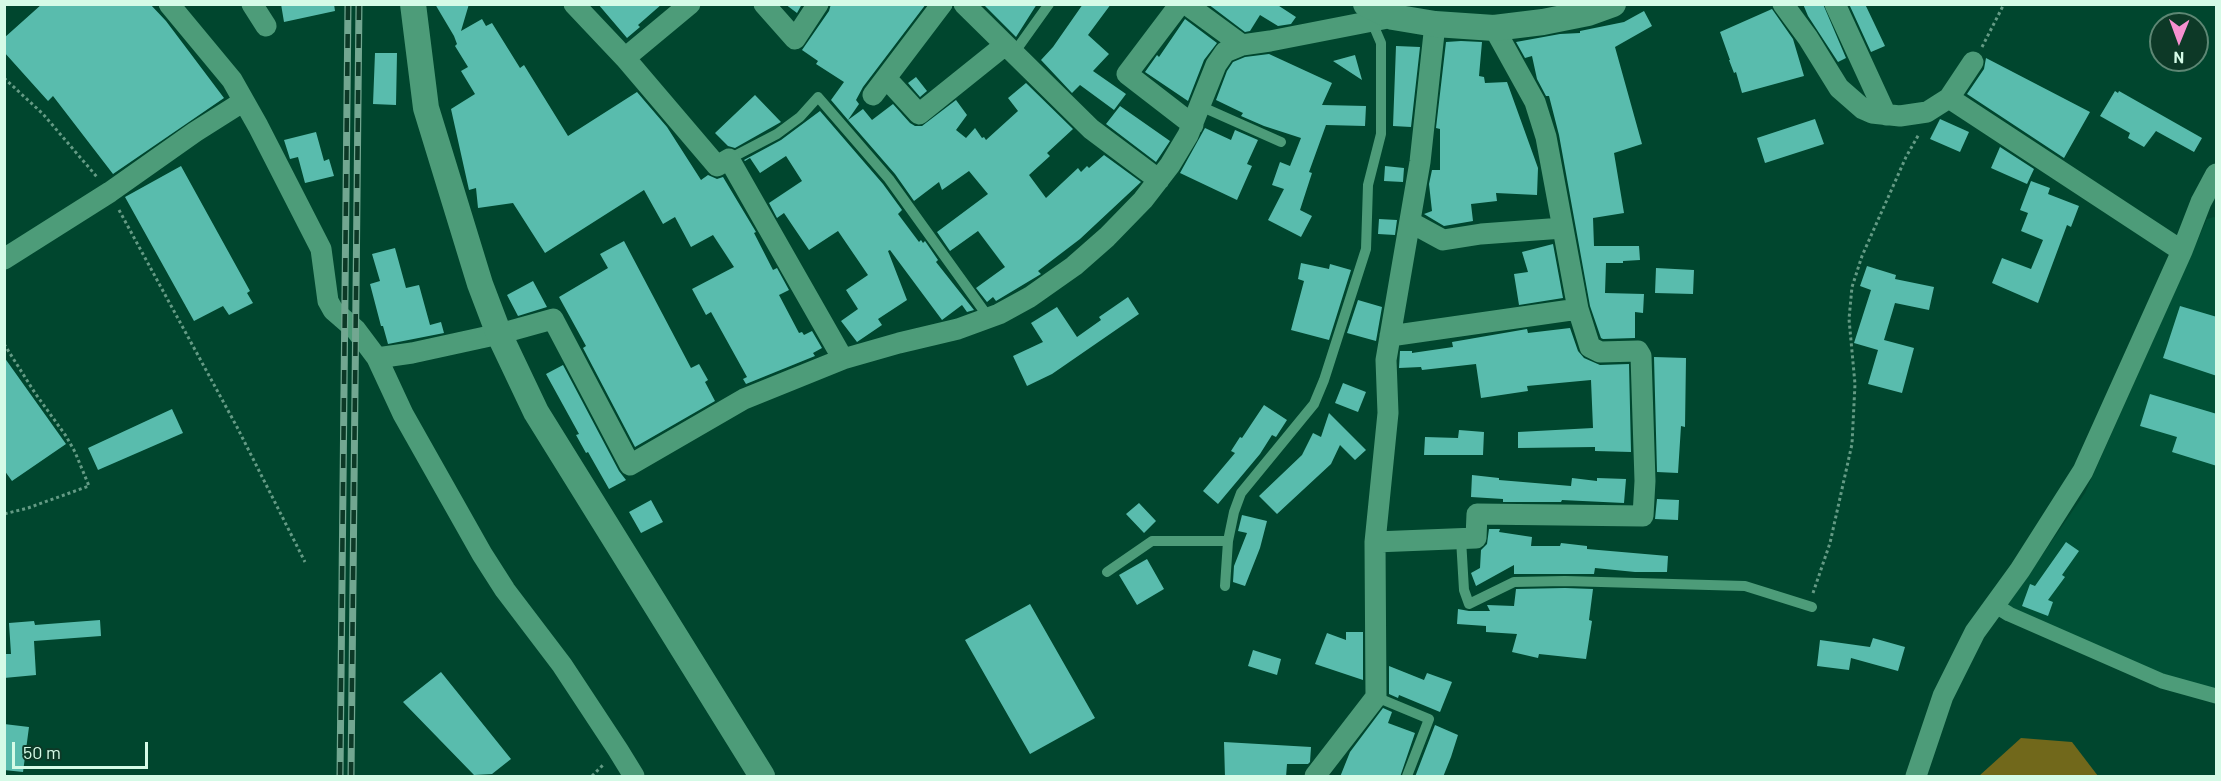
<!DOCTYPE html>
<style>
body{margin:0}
#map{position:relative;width:2221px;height:781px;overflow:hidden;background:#00462e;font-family:Barlow,sans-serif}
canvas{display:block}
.frame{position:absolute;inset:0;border:6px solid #d5fbe7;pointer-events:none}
.north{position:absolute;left:2149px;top:12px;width:60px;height:60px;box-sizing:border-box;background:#0d3927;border:2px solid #5d8774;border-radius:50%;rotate:181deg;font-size:16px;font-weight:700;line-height:24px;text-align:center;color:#d5fbe7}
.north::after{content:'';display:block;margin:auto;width:21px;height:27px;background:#f690d0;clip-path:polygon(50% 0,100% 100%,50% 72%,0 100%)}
.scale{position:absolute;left:12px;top:742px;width:136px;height:27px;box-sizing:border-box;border:3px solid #d5fbe7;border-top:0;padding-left:8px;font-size:18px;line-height:21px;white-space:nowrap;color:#d5fbe7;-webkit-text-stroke:4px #0d3927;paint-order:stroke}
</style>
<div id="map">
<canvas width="2221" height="781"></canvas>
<div class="frame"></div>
<div class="north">N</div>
<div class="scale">50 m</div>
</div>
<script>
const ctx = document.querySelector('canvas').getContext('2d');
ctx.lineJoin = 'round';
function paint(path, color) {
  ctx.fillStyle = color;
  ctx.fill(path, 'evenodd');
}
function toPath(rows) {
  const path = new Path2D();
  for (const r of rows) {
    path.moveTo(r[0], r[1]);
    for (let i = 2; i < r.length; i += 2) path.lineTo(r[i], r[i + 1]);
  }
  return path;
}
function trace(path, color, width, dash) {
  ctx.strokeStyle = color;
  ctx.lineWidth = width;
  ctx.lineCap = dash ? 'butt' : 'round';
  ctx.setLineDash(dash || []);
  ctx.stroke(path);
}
paint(toPath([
 [2214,217,2216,218,2216,691,2175,680,2007,606,2085,493,2207,219]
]), '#005136');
paint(toPath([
 [2021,738,2072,742,2098,776,1979,776]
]), '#71681b');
paint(toPath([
 [42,4,150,4,166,21,224,98,113,174,53,96,48,101,4,52,4,38],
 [281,4,334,4,335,11,284,22],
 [435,4,469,4,461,31,482,19,486,26,492,23,520,68,524,65,568,136,637,92,667,127,701,180,708,175,717,179,723,177,756,232,754,233,773,270,777,268,789,290,779,295,799,333,802,332,804,335,812,331,822,348,813,353,815,356,746,384,743,379,747,377,711,312,706,315,692,289,734,267,713,235,691,247,675,217,663,224,644,190,545,253,513,203,478,208,476,188,469,190,451,109,475,94,461,71,468,67,455,46,457,44,454,36],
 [598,4,662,4,638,25,640,27,627,38],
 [785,4,802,4,797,13],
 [831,4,926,4,863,87,856,100,859,104,848,120,831,100,844,82,816,64,818,61,802,50,829,11],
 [983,4,1037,4,1016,37],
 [1083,4,1111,4,1088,35,1109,54,1093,71,1126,94,1114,110,1080,85,1072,93,1041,60,1053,47],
 [1208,4,1276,4,1296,17,1291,24,1278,26,1260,15,1250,31,1245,32],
 [1803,4,1823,4,1846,58,1838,62,1808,16],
 [1849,4,1865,4,1885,46,1871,52],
 [1772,9,1793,39,1804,76,1742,93,1736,72,1734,73,1729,60,1730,60,1720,32],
 [1644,11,1652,26,1615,47,1642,144,1614,153,1624,213,1593,218,1594,246,1639,246,1640,260,1623,261,1623,263,1606,263,1605,293,1644,294,1643,313,1635,312,1635,338,1603,339,1601,338,1590,306,1559,135,1549,96,1546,96,1537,79,1532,56,1525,58,1516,42,1560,34,1580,33,1580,31,1624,22],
 [1185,19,1217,43,1204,60,1188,101,1145,72,1157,55,1159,57],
 [1461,41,1482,42,1479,76,1484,77,1485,83,1507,82,1538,168,1537,195,1496,193,1497,201,1471,204,1473,221,1444,226,1424,214,1432,211,1429,184,1432,170,1440,170,1440,129,1436,128,1446,42],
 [1396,46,1420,47,1411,127,1393,126],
 [375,53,397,53,396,105,373,104],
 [1269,54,1332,83,1322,105,1366,106,1365,126,1326,125,1309,172,1312,173,1300,210,1312,216,1301,237,1268,220,1284,189,1272,185,1280,162,1290,166,1301,138,1264,126,1241,116,1243,113,1216,100,1227,71,1233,62,1245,57],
 [1355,55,1362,80,1333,61],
 [1986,58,2090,112,2064,158,1967,94,1984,69],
 [916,77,927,91,920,97,908,83],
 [1026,83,1073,129,1047,153,1050,156,1029,175,1046,198,1078,168,1081,172,1087,166,1089,168,1104,155,1141,182,1080,239,1038,271,1041,274,996,301,993,297,987,302,976,288,1005,267,978,231,950,251,937,232,988,194,969,171,942,190,939,182,914,201,895,174,848,120,863,109,872,120,893,104,910,123,915,126,922,126,956,100,967,115,956,130,966,138,975,128,982,138,984,137,986,140,1018,111,1008,98],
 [2115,91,2118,93,2119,91,2202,138,2194,152,2156,131,2144,147,2128,138,2130,133,2100,116],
 [755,95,781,122,735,148,728,146,715,133],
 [1120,106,1170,141,1156,162,1106,124],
 [820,111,883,184,902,210,898,214,919,242,921,240,923,243,925,241,938,260,936,262,974,310,967,312,962,305,942,320,890,250,888,251,907,300,878,319,882,325,857,342,841,321,858,309,846,290,868,275,838,231,809,250,784,213,777,218,769,203,802,181,786,156,760,173,750,158,745,161,744,160,781,140],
 [1815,119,1824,144,1765,163,1757,138],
 [1940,119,1969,132,1960,152,1930,139],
 [1205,128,1231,140,1235,130,1258,140,1247,164,1252,166,1237,200,1180,173],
 [316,132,324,161,329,159,334,176,305,183,298,157,290,159,284,140],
 [2000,147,2034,169,2027,184,1991,168],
 [181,166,250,291,247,293,253,303,229,315,223,306,194,321,125,197],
 [1385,166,1404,168,1403,182,1384,181],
 [2031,181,2050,188,2048,194,2079,206,2071,227,2067,225,2038,303,1992,283,2002,258,2031,269,2043,240,2021,231,2028,213,2020,210],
 [1379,219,1397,220,1395,235,1378,234],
 [624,241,691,368,699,364,708,380,705,382,715,401,635,447,583,348,586,346,559,297,608,268,600,254],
 [1553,244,1563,298,1519,305,1514,274,1528,272,1522,252],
 [395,248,406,288,419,285,430,325,441,322,444,333,388,344,383,326,381,326,370,284,380,281,372,254],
 [1301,263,1329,269,1330,264,1351,270,1329,340,1291,330,1304,281,1298,279],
 [1867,266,1896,275,1895,279,1934,287,1929,310,1895,303,1884,340,1914,348,1902,393,1868,384,1878,350,1854,343,1871,290,1860,286],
 [1656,268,1694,270,1693,294,1655,293],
 [533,281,547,307,518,316,507,295],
 [1128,297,1139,314,1052,374,1027,386,1013,356,1043,342,1031,323,1057,307,1077,337,1101,320,1099,317],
 [1358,300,1382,307,1376,341,1347,333],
 [2180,306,2217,317,2217,376,2163,358],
 [1570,328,1578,351,1584,358,1600,365,1629,364,1631,452,1595,451,1595,447,1518,448,1518,432,1593,428,1591,380,1527,386,1528,391,1481,398,1476,364,1422,370,1421,367,1399,368,1400,351,1412,351,1412,353,1453,347,1452,342,1527,329,1528,333],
 [4,357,66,444,12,481,4,470],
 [1654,357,1686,358,1685,427,1681,426,1678,473,1657,472],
 [563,365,619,471,626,480,609,489,588,452,586,453,576,435,579,434,546,374],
 [1343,383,1366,392,1358,412,1335,403],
 [2150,394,2217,414,2217,466,2172,452,2177,437,2140,426],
 [1264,405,1287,420,1276,437,1272,435,1260,454,1218,504,1203,491,1235,453,1231,451,1240,437,1242,438],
 [172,409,183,433,98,470,88,448],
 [1329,413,1366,450,1355,460,1340,445,1331,464,1277,514,1259,496,1302,455,1313,433,1321,437],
 [1459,430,1484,432,1483,455,1424,455,1425,437,1458,438],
 [1472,475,1499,478,1499,480,1571,486,1572,478,1597,481,1597,478,1626,479,1624,503,1562,500,1561,502,1503,502,1503,499,1471,497],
 [1657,499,1679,500,1678,520,1655,519],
 [651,500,663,522,641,533,629,512],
 [1139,503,1156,521,1144,533,1126,514],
 [1242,515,1267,521,1260,548,1245,586,1233,582,1234,566,1247,533,1238,531],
 [1489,529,1500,529,1499,532,1532,537,1531,546,1560,546,1561,543,1587,546,1587,549,1668,556,1667,572,1635,572,1595,568,1594,574,1514,574,1514,565,1476,586,1471,573,1480,568,1481,550,1487,544],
 [2066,542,2079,551,2062,575,2065,577,2048,600,2053,602,2048,616,2022,606,2030,584,2035,586],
 [1147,559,1164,589,1137,605,1119,575],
 [1565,588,1593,589,1589,620,1592,621,1586,659,1539,654,1538,658,1512,652,1517,634,1486,632,1486,626,1457,624,1458,609,1469,611,1490,611,1487,605,1514,606,1516,589],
 [1030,604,1095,718,1030,754,965,640],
 [100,620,101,636,34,641,36,675,4,678,4,654,11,654,9,623,34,621,35,625],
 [1346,632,1363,632,1363,680,1315,664,1327,633,1346,640],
 [1873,638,1905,647,1898,671,1851,658,1849,670,1817,666,1820,640,1870,647],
 [1253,650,1281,659,1277,675,1248,666],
 [1389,666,1424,680,1427,673,1452,682,1440,712,1399,695,1398,698,1389,694],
 [441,672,511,759,492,774,474,775,403,702],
 [1383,708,1392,712,1388,723,1415,733,1400,777,1340,777,1350,752],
 [4,724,29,727,23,772,4,770],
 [1435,725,1458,735,1451,757,1443,777,1415,777],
 [1224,742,1311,747,1310,762,1308,764,1287,764,1286,777,1225,777]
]), '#59bcad');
trace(toPath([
 [1982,47,2004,4],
 [4,78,43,114,97,177],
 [119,210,237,427,305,562],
 [4,344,35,393,66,436,75,452,89,486,28,508,4,514],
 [1813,593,1830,543,1852,444,1855,384,1849,319,1852,287,1862,256,1906,157,1919,134],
 [592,776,604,764]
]), '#649b85', 3, [3, 3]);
trace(toPath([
 [1014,53,1049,4],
 [1200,106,1281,142],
 [729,159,777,134,800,117,818,97,889,179,989,318],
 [1461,539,1464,590,1469,604,1514,582,1565,581,1745,586,1812,607],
 [1107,572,1152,541,1228,541],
 [1225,586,1228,541,1234,512,1241,493,1314,404,1324,380,1366,249,1368,185,1381,134,1381,43,1372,22],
 [1376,697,1429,719,1407,776]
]), '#4d9c79', 10);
trace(toPath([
 [1996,606,2009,614,2162,681,2216,696]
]), '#4d9c79', 15);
trace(toPath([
 [169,4,232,80,258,126,321,249,328,301,333,310,356,330,377,358,412,353,499,334,553,319,630,465,744,399,843,359,899,343,958,329,999,314,1030,297,1074,266,1107,237,1143,200,1170,165,1188,135,1216,65,1225,52,1242,45,1270,41,1393,17],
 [252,4,266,26],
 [574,4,625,58,717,166,729,159,843,359],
 [764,4,795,39,818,4],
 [964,4,1091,129,1159,180],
 [1180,4,1127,74,1193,125],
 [1186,4,1242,45],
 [1783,4,1808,38,1839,88,1863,109,1872,113,1900,116,1927,112,1949,98,1973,62],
 [1835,4,1886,115],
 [625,58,690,4],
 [886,78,919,114,1005,45],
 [873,95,942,4],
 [1949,98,2182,251],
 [1410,222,1443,240,1481,234,1563,228],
 [4,259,110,192,195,132,244,101],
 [1390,336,1578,309],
 [377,358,403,414,482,554,505,590,562,665,618,750,634,776],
 [1375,542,1476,538,1477,514,1643,516,1645,481,1641,356,1638,351,1600,352,1590,347,1578,309,1546,137,1535,102,1494,28],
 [1315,776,1376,697,1375,542,1388,413,1386,360,1420,162,1435,24],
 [1916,776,1943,696,1975,632,2020,570,2083,471,2182,251,2201,202,2216,174]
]), '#4d9c79', 21);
trace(toPath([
 [413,4,426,108,480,284,499,334,536,412,762,776],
 [1366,4,1393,17,1435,24,1494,28,1543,22,1588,13,1613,4]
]), '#4d9c79', 26);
const rail = toPath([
 [340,776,348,4],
 [351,776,359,4]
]);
trace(rail, '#72a791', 7);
trace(rail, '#0d3927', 4.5, [14]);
</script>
